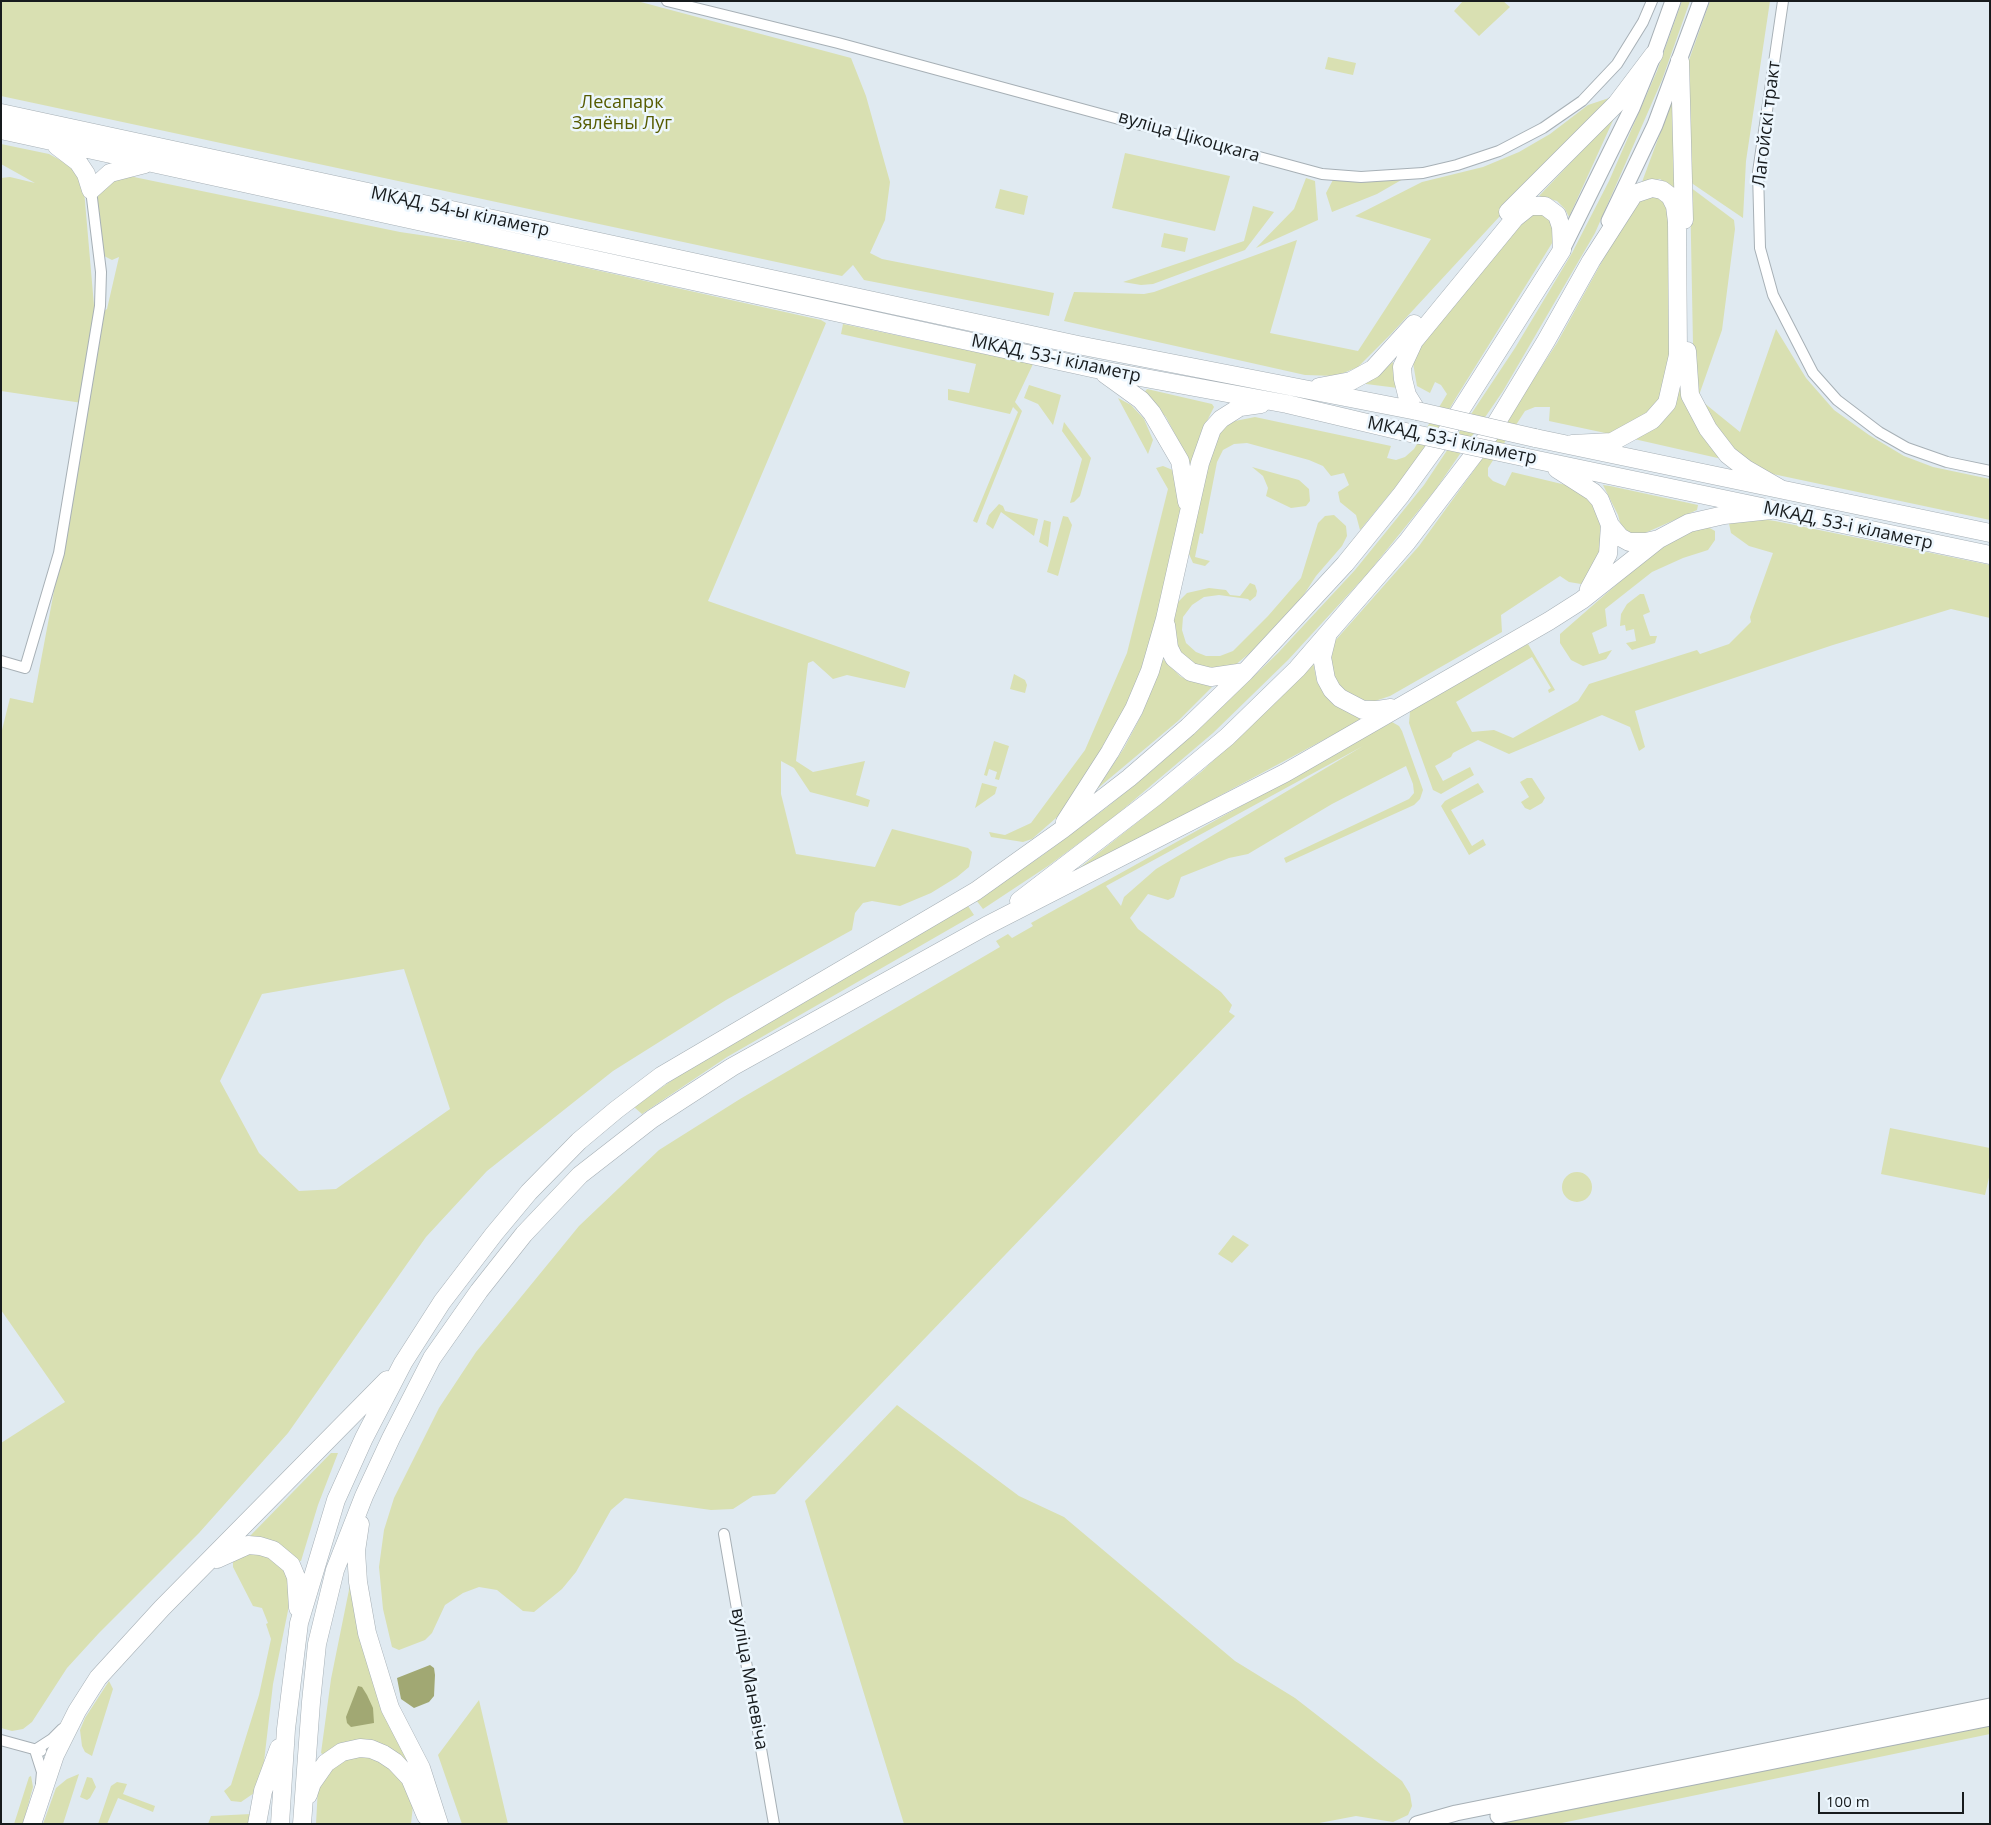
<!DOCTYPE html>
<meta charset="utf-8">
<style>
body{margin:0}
#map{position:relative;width:1991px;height:1825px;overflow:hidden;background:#e0eaf1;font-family:"Open Sans",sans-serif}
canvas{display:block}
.frame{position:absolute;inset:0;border:2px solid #171b1d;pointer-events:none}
.scale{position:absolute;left:1818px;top:1792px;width:146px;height:22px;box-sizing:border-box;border:2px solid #171b1d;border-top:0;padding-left:6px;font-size:15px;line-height:18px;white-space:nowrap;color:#171b1d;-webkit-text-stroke:4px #edf7fe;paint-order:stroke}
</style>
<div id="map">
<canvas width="1991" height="1825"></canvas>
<div class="frame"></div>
<div class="scale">100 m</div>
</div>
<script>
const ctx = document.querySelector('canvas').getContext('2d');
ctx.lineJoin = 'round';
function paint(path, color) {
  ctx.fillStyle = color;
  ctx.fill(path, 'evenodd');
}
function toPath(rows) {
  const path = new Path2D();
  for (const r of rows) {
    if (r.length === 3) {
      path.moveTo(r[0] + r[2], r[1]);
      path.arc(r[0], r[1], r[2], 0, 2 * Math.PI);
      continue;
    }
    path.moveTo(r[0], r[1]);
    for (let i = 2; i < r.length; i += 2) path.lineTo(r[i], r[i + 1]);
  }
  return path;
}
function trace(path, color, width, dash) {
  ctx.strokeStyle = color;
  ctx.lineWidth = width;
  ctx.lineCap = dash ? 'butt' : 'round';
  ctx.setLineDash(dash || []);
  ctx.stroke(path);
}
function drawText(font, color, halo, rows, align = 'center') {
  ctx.font = font + ' "Open Sans",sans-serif';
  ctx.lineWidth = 5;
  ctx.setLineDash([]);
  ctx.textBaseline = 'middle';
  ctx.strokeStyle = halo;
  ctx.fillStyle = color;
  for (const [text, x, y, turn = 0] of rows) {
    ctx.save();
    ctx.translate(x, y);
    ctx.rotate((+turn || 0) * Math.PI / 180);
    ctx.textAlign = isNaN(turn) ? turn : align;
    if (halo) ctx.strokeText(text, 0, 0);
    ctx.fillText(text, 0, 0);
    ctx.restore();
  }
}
paint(toPath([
 [1,1,637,1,851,58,866,96,890,182,885,220,870,253,882,259,1054,293,1049,316,864,280,853,265,842,276,1,96],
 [1463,1,1503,1,1510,7,1479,36,1454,11],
 [1682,1,1690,1,1662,80,1595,233,1503,391,1436,489,1368,573,1288,660,1213,733,1114,817,1048,866,983,909,976,900,1040,857,1106,808,1155,768,1202,726,1278,653,1355,570,1424,485,1515,348,1572,253,1609,181,1657,71],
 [1710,1,1770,1,1746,161,1743,218,1690,182,1686,82,1689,60],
 [1328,57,1356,63,1353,75,1325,69],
 [1609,98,1391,334,1358,367,1336,376,1305,375,1064,321,1074,292,1144,294,1154,292,1297,240,1270,333,1358,351,1431,239,1355,216,1422,182,1483,167,1519,152,1550,134,1588,105],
 [1672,101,1677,194,1669,185,1660,179,1642,182],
 [1615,116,1569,217,1565,209,1557,201,1539,196],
 [1,144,49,154,71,166,80,177,84,190,95,317,107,309,119,257,112,260,104,256,97,195,106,184,129,176,400,232,474,243,821,320,826,323,708,601,910,672,905,688,847,675,833,679,813,661,808,663,796,761,813,772,865,761,856,795,870,800,868,807,810,792,794,768,781,761,781,794,796,854,875,867,892,829,968,848,972,852,969,867,957,877,931,893,900,906,872,901,863,903,855,913,852,930,726,1000,613,1071,487,1171,426,1237,288,1433,199,1533,99,1633,67,1668,32,1722,23,1729,12,1731,1,1728,1,1443,65,1402,1,1310,1,734,10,698,33,703,89,404,1,391,1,178,10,177,35,183,1,164],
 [404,969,450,1109,336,1189,299,1191,259,1153,220,1081,262,994],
 [1125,153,1230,176,1215,231,1112,208],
 [1306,178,1315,181,1318,220,1256,248,1294,209],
 [1334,178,1403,179,1377,194,1332,212,1326,193],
 [1690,187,1734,220,1735,229,1722,330,1698,398,1740,432,1776,329,1806,378,1834,410,1869,435,1904,456,1933,467,1990,479,1990,520,1768,473,1734,455,1694,397],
 [1000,189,1028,196,1024,215,995,208],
 [1645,195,1661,198,1666,202,1671,220,1673,351,1660,404,1647,418,1610,434,1549,421,1550,407,1535,407,1525,411,1488,468,1488,476,1493,481,1505,486,1512,472,1566,485,1582,494,1593,505,1599,516,1602,538,1601,550,1592,571,1581,584,1569,582,1560,576,1501,615,1502,632,1390,696,1375,701,1361,700,1351,695,1339,686,1332,676,1330,652,1334,642,1419,546,1477,466,1557,343,1636,200],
 [1253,206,1274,212,1245,250,1153,284,1141,285,1123,282,1244,241],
 [1531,213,1540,213,1548,218,1552,226,1554,240,1457,396,1425,451,1360,530,1356,515,1340,502,1338,492,1349,485,1344,473,1331,476,1323,466,1309,460,1247,443,1234,444,1223,450,1217,462,1203,534,1200,533,1195,557,1210,561,1205,566,1193,563,1189,554,1211,451,1221,431,1230,422,1255,417,1391,446,1387,458,1396,460,1405,457,1414,449,1447,394,1441,385,1435,382,1430,393,1417,386,1413,363,1418,348,1436,321],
 [1164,233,1188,238,1185,252,1161,247],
 [843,324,1033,364,1015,402,1022,411,977,523,973,521,1018,412,1013,407,1010,414,948,400,948,389,969,393,976,364,841,334],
 [1393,362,1398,388,1366,384,1366,380,1381,372],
 [1029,385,1061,395,1053,425,1038,404,1024,398],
 [1678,386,1682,386,1722,459,1634,439],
 [1147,389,1212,404,1214,407,1200,435,1194,463,1190,463,1166,417,1144,393],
 [1118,398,1131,405,1144,419,1153,440,1148,454],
 [1064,422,1091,458,1080,496,1074,502,1070,503,1082,459,1062,431],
 [1163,466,1175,471,1183,511,1151,650,1128,712,1077,795,1056,818,1032,839,1023,842,991,837,989,832,1005,835,1031,823,1085,750,1127,653,1168,489,1156,468],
 [1252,467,1299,480,1309,489,1310,501,1306,506,1291,508,1266,496,1268,488,1263,476],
 [1603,485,1610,486,1698,505,1697,510,1645,533,1629,536,1621,526,1618,515],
 [999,504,1003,506,1005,511,1038,519,1034,536,1001,512,993,529,986,524,989,515],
 [1334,515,1346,526,1347,536,1342,546,1316,576,1303,596,1251,652,1234,666,1207,669,1191,662,1180,653,1173,640,1172,616,1176,604,1187,593,1209,588,1226,590,1230,595,1240,596,1250,583,1255,585,1257,591,1256,596,1250,601,1248,599,1219,595,1204,597,1192,605,1183,617,1182,630,1186,643,1196,652,1206,656,1220,656,1233,651,1268,616,1301,578,1318,523,1325,516],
 [1063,516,1068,517,1072,525,1058,576,1047,572],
 [1740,516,1775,521,1990,565,1990,618,1951,609,1833,645,1635,711,1645,747,1639,751,1630,727,1602,715,1509,754,1478,740,1453,753,1451,757,1435,766,1443,781,1470,767,1474,775,1441,794,1433,790,1409,723,1410,712,1412,708,1528,644,1555,690,1549,693,1548,690,1551,688,1532,657,1456,702,1472,732,1494,730,1513,738,1578,701,1589,684,1697,650,1700,654,1729,644,1751,622,1750,617,1773,553,1749,546,1731,533,1728,519],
 [1044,520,1051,522,1048,547,1039,542],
 [1708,527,1715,531,1715,540,1708,550,1683,558,1652,572,1605,609,1607,626,1592,633,1599,654,1612,650,1606,659,1583,666,1571,660,1560,643,1560,634,1663,544,1680,534],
 [1640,594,1644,594,1650,612,1643,615,1650,636,1657,636,1655,643,1632,650,1626,643,1636,641,1634,629,1626,631,1625,625,1620,626,1621,614,1627,604],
 [1162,658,1181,677,1212,687,1178,721,1097,789,1124,748,1142,714],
 [1313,662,1317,682,1328,698,1352,715,1370,715,1068,877,1201,772,1259,718],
 [1014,674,1025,680,1027,685,1025,693,1010,689],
 [1392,722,1399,726,1402,731,1423,790,1420,799,1414,805,1286,863,1284,858,1409,799,1414,793,1413,784,1406,766,1332,804,1248,854,1229,858,1181,877,1174,897,1168,900,1148,894,1130,918,1138,929,1221,992,1232,1005,1229,1012,1235,1016,775,1494,753,1496,733,1509,711,1510,625,1498,611,1510,576,1572,562,1589,534,1612,523,1611,497,1590,479,1587,463,1593,445,1605,432,1633,425,1640,399,1650,392,1647,383,1609,379,1567,384,1530,394,1498,439,1408,476,1352,579,1226,659,1150,740,1099,1000,947,996,941,1008,934,1012,938,1033,926,1031,923],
 [1363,746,1156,869,1124,897,1121,906,1106,886],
 [994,741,1009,746,999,780,995,779,997,772,989,769,987,776,984,775],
 [1527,778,1532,778,1545,798,1542,803,1530,810,1525,808,1521,802,1529,797,1520,782],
 [982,783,997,787,995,794,975,808],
 [1478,783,1484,792,1451,810,1472,846,1483,839,1486,845,1469,855,1441,806,1445,801],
 [968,906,974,915,727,1057,642,1114,634,1107,701,1060,736,1039],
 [1890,1128,1990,1148,1990,1173,1985,1195,1881,1174],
 [1577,1187,15],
 [1233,1235,1249,1245,1232,1263,1218,1254],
 [897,1405,1019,1496,1064,1517,1235,1661,1295,1698,1402,1781,1410,1794,1412,1806,1408,1815,1393,1822,1356,1816,1314,1824,904,1824,805,1501],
 [331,1453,338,1453,318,1505,301,1561,296,1560,285,1548,268,1539,250,1536],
 [247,1553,264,1553,287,1571,291,1596,273,1684,262,1779,257,1791,241,1802,231,1801,224,1791,231,1785,259,1695,271,1639,266,1624,268,1623,262,1608,253,1606,233,1567,233,1562],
 [350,1585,414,1771,401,1755,385,1746,325,1756,321,1753,331,1679],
 [109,1681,113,1689,92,1756,85,1752,82,1746,80,1730,85,1718],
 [479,1700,508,1824,462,1824,438,1755],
 [1990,1723,1990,1734,1557,1824,1487,1824],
 [361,1754,396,1768,413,1805,411,1824,316,1824,318,1787,336,1762],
 [79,1774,63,1824,43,1824,56,1788,67,1779],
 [31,1776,33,1787,23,1824,14,1824,29,1777],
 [87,1777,92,1778,96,1787,90,1798,87,1800,80,1797],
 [117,1782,127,1784,123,1794,155,1806,153,1812,118,1798,107,1824,98,1824,111,1786],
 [251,1814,253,1824,208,1824,211,1816]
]), '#d9e0b2');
paint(toPath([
 [430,1665,434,1668,435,1675,434,1696,429,1702,414,1708,401,1699,397,1678],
 [358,1686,362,1687,367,1695,373,1708,374,1723,351,1727,347,1723,346,1717]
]), '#a1a873');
const street = toPath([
 [667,1,838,43,1322,174,1361,177,1423,173,1457,165,1499,151,1543,128,1582,101,1617,64,1643,22,1652,1],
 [1783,1,1758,172,1760,248,1773,295,1813,373,1837,400,1879,432,1907,448,1947,462,1990,471],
 [1,661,25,668,59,553,100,306,101,272,91,190],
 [724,1534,774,1824],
 [1,1740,41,1751],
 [35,1750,52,1739,62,1729],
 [35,1750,42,1772,41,1783]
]);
const primary = toPath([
 [1609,221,1655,125,1701,1],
 [1562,250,1632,108,1654,54,1673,1],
 [1498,1816,1990,1718],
 [1417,1824,1456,1813,1990,1706]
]);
const highway = toPath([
 [1680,61,1684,220],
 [1,113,1078,345,1417,411],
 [1,130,1096,369,1287,404,1401,431],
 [57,146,78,162,86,174,91,190],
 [91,190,110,173,145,164],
 [1508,212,1617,103,1654,54],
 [1687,351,1690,395,1708,429,1728,455,1746,469,1779,488],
 [1105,374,1141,400,1152,413,1180,461,1187,502],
 [1319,387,1351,381,1373,369,1414,324],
 [1535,438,1990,533],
 [1523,457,1990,555],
 [1557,469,1593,492,1600,500,1610,525,1620,537,1629,542,1646,542,1659,539],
 [1589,589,1608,554,1610,525],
 [1166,625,1169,648,1174,658,1191,672,1211,677,1245,672],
 [1327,637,1322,657,1326,679,1332,690,1340,698,1363,710,1378,710,1391,708],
 [1065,822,1110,752,1134,709,1150,671,1165,619,1200,463,1212,429,1221,419,1240,407,1261,404],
 [1019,901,1156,796,1227,737,1297,669,1407,542,1489,435,1546,341,1591,261,1634,194,1652,188,1662,190,1670,196,1675,206,1677,222,1678,355,1667,403,1652,420,1612,442,1572,444],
 [360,1524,356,1551,358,1582,367,1633,390,1708,421,1768,439,1824],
 [217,1559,248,1545,260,1546,273,1550,291,1565,296,1577,298,1608],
 [308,1795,312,1783,326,1763,342,1752,360,1748,371,1749,383,1754,395,1762,410,1778,426,1816],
 [32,1824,55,1755,77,1711,98,1678,162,1608,387,1380],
 [257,1824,263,1791,279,1748],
 [280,1824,286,1729,299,1623,336,1500,364,1438,403,1363,442,1302,494,1234,529,1192,579,1141,616,1110,661,1076,976,891,1063,829,1129,778,1188,727,1245,672,1345,564,1401,495,1446,433,1562,250,1561,227,1557,215,1545,206,1530,206,1515,218,1414,341,1402,367,1403,379,1407,395,1417,411],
 [302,1824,311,1702,317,1644,335,1570,364,1496,391,1438,432,1358,479,1291,524,1234,580,1175,652,1119,732,1067,986,926,1285,773,1549,621,1582,600,1659,539,1689,523,1724,515,1771,510]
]);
trace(street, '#a7b0b6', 12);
trace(primary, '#a7b0b6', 17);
trace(highway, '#a7b0b6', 19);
trace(street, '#fff', 10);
trace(primary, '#fff', 15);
trace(highway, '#fff', 18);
const highwayBridge = toPath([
 [1417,411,1535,438],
 [1401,431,1523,457]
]);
trace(highwayBridge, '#a7b0b6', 19, []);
trace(highwayBridge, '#fff', 18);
drawText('18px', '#565b00', '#edf7fe', [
 ["Лесапарк",622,103],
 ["Зялёны Луг",622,124]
]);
drawText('18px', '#171b1d', '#edf7fe', [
 ["Лагойскі тракт",1767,124,-83],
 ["вуліца Цікоцкага",1189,137,16],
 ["МКАД, 54-ы кіламетр",460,212,12],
 ["МКАД, 53-і кіламетр",1056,359,12],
 ["МКАД, 53-і кіламетр",1452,441,12],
 ["МКАД, 53-і кіламетр",1848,526,12],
 ["вуліца Маневіча",749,1679,80]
]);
</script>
